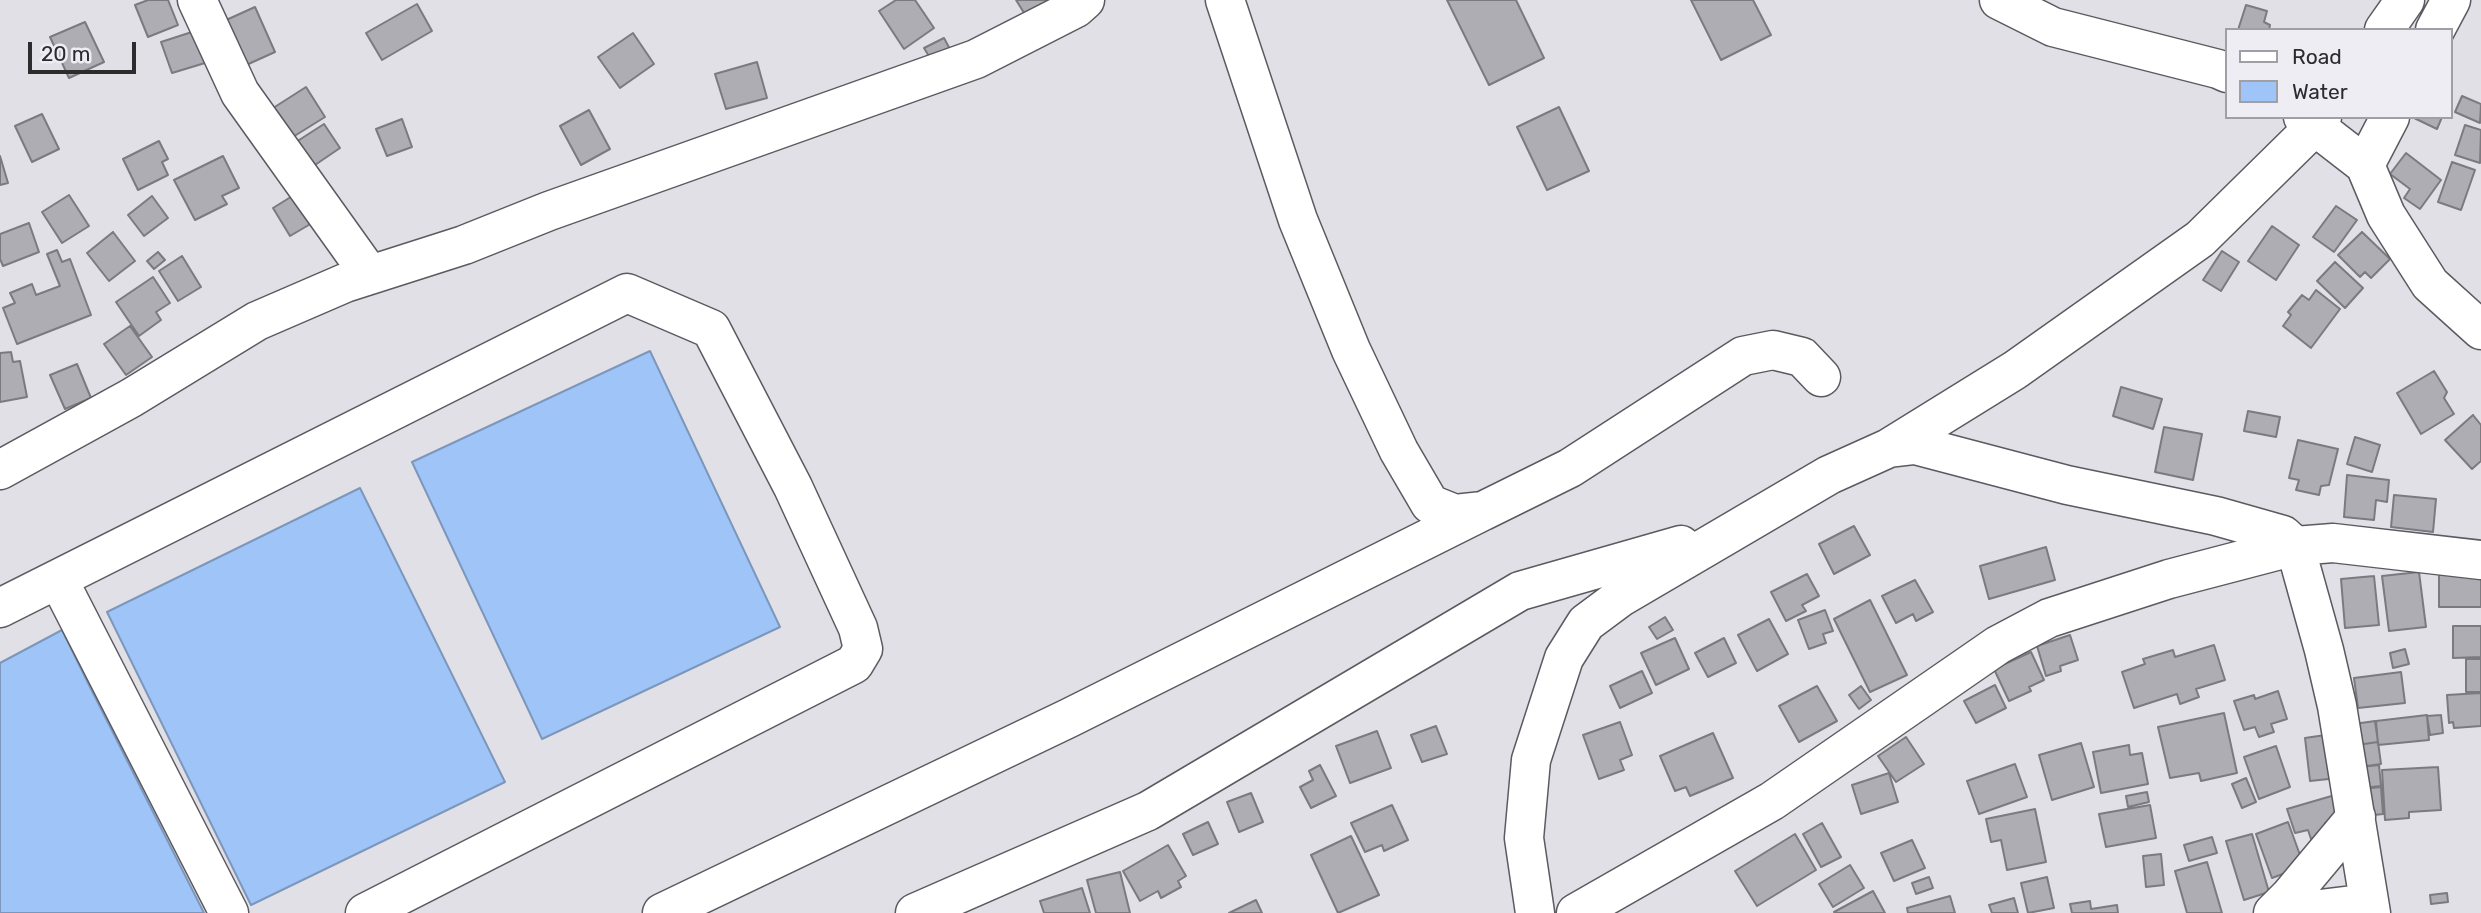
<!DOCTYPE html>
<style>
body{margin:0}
#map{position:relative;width:2481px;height:913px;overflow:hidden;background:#e1e0e7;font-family:Rubik,sans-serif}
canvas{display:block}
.legend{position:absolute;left:2225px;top:28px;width:228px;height:91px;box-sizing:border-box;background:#eeedf4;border:2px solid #a09fa5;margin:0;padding:9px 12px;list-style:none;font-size:21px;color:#2c2b2e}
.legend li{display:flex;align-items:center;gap:14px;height:35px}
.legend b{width:35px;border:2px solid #a09fa5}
.scale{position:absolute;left:28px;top:42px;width:108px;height:32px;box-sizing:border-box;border:4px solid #2c2b2e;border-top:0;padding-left:9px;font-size:21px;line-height:24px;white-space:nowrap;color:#2c2b2e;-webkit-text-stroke:5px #eeedf4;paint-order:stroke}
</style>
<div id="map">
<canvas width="2481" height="913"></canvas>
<ul class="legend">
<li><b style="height:9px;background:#fff"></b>Road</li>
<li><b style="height:19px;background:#9fc5f8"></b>Water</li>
</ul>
<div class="scale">20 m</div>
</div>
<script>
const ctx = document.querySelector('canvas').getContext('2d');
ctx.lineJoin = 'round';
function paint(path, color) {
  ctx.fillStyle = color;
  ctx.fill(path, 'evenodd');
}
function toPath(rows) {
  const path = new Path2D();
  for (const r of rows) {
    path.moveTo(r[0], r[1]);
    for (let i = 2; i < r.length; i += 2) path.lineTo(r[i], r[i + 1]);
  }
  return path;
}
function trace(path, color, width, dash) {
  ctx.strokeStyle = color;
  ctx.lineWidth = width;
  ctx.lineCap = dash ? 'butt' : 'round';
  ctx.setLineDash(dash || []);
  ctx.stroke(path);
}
const water = toPath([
 [650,351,780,627,542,739,412,462,650,351],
 [360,488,505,782,251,905,107,612,360,488],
 [62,630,91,689,204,913,0,913,0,663,62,630]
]);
paint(water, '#9fc5f8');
trace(water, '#7c97bb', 2);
const building = toPath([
 [148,0,168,0,178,25,148,37,135,5,148,0],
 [896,0,915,0,934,28,904,49,879,11,896,0],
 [1016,0,1054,0,1026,16,1016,0],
 [1447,0,1516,0,1544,58,1489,85,1447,0],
 [1691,0,1753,0,1771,35,1721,60,1691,0],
 [417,4,432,31,382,60,366,33,417,4],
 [2246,5,2267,11,2264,22,2270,25,2269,30,2238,30,2246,5],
 [255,7,275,52,244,66,224,21,255,7],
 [85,22,104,62,69,78,50,37,85,22],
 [195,31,205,63,172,73,161,42,195,31],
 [633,33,654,64,620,88,598,57,633,33],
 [944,38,952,53,933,63,924,48,944,38],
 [757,62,767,98,726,109,715,74,757,62],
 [306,87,325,117,288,140,270,110,306,87],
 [2462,96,2481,104,2480,123,2455,112,2462,96],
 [1559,107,1589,171,1547,190,1517,127,1559,107],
 [589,110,610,149,581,165,560,126,589,110],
 [42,114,59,149,32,162,15,126,42,114],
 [2412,117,2442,117,2437,129,2412,117],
 [402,119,412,147,387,156,376,129,402,119],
 [324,124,340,148,312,167,296,142,324,124],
 [2465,125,2481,130,2480,163,2455,155,2465,125],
 [159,141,168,159,162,162,168,175,138,190,123,159,159,141],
 [2406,153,2441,180,2420,209,2404,198,2410,189,2390,174,2406,153],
 [0,156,8,183,0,185,0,156],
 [223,156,239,188,222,196,227,204,195,220,174,180,223,156],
 [2452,162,2475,170,2461,210,2438,202,2452,162],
 [302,190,319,219,290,236,273,208,302,190],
 [69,195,89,226,62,243,42,212,69,195],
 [152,196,168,218,144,236,128,215,152,196],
 [2336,206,2357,220,2334,252,2313,237,2336,206],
 [29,223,39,252,3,266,0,259,0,234,29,223],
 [2272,226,2299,245,2276,280,2248,261,2272,226],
 [113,232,135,261,109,281,87,253,113,232],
 [2362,232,2390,259,2371,278,2365,272,2360,277,2338,255,2362,232],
 [57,250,62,262,70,259,91,315,17,344,3,308,15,303,10,293,32,284,36,295,60,286,47,254,57,250],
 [2222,251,2239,262,2221,291,2203,280,2222,251],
 [158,252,165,260,154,269,147,261,158,252],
 [182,256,201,287,178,301,159,271,182,256],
 [2335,262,2363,288,2345,308,2317,281,2335,262],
 [153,277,170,303,156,312,161,320,139,336,116,302,153,277],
 [2316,290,2340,309,2311,348,2283,326,2291,315,2288,312,2302,295,2309,300,2316,290],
 [130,326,152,357,126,375,104,344,130,326],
 [11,352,13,362,20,361,27,397,0,402,0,353,11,352],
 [77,364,91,398,65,409,50,375,77,364],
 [2434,371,2447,392,2444,398,2454,414,2421,434,2397,393,2434,371],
 [2121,387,2162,399,2153,429,2113,416,2121,387],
 [2248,411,2280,417,2276,437,2244,431,2248,411],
 [2473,415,2481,425,2481,461,2472,469,2445,440,2473,415],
 [2164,427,2202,434,2193,480,2155,472,2164,427],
 [2355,437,2380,445,2372,472,2347,464,2355,437],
 [2298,440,2338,449,2329,485,2321,486,2319,495,2296,490,2299,480,2289,478,2298,440],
 [2347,475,2389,480,2387,502,2376,500,2374,520,2344,517,2347,475],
 [2394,495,2436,499,2433,532,2391,527,2394,495],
 [1854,526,1870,555,1834,574,1819,544,1854,526],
 [2046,547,2055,580,1989,599,1980,566,2046,547],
 [2419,572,2426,627,2389,631,2382,576,2419,572],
 [1807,574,1819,596,1802,605,1806,611,1786,621,1771,592,1807,574],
 [2439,575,2481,575,2481,607,2439,607,2439,575],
 [2374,576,2379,625,2345,628,2341,579,2374,576],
 [1915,580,1933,612,1916,621,1913,614,1896,623,1882,596,1915,580],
 [1870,600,1907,675,1870,692,1834,619,1870,600],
 [1825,610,1833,631,1823,634,1826,643,1809,649,1798,620,1825,610],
 [1665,617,1673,630,1657,639,1649,627,1665,617],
 [1769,619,1788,654,1757,671,1738,635,1769,619],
 [2453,626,2481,626,2481,657,2453,658,2453,626],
 [2070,635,2078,660,2060,666,2061,671,2046,676,2037,646,2070,635],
 [1675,638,1689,669,1656,685,1641,653,1675,638],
 [1724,638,1736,663,1708,677,1695,653,1724,638],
 [2214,645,2225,680,2196,689,2199,697,2180,704,2177,694,2134,708,2122,672,2145,664,2143,659,2173,650,2175,657,2214,645],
 [2405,649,2409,664,2393,668,2390,653,2405,649],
 [2031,652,2044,680,2029,687,2031,691,2009,701,1994,669,2031,652],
 [2466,659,2481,659,2481,692,2466,692,2466,659],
 [1642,671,1652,693,1620,708,1610,686,1642,671],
 [2401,672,2405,703,2358,708,2354,678,2401,672],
 [1995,685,2006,708,1976,723,1964,701,1995,685],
 [1817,686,1837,721,1799,742,1779,706,1817,686],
 [1861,686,1871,700,1859,709,1849,695,1861,686],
 [2278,691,2287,719,2271,724,2274,732,2259,737,2255,727,2244,730,2234,701,2254,695,2255,699,2278,691],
 [2481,693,2481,726,2454,728,2453,722,2449,723,2447,695,2481,693],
 [2224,713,2237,773,2201,781,2199,773,2170,778,2158,727,2224,713],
 [2427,715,2429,740,2378,745,2376,721,2427,715],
 [2441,715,2443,733,2430,735,2427,716,2441,715],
 [2375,721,2378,742,2357,745,2354,724,2375,721],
 [1620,722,1632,755,1620,760,1624,770,1599,779,1583,735,1620,722],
 [1436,726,1447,754,1422,762,1411,735,1436,726],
 [1377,731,1391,768,1350,783,1336,746,1377,731],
 [1713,733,1733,778,1690,796,1686,787,1675,791,1660,756,1713,733],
 [2332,734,2338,778,2310,781,2305,738,2332,734],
 [1906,737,1924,764,1896,782,1878,756,1906,737],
 [2378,742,2381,764,2360,767,2357,745,2378,742],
 [2081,743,2094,787,2052,800,2039,755,2081,743],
 [2129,745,2130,755,2142,753,2148,784,2101,793,2093,752,2129,745],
 [2276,746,2290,787,2259,799,2244,757,2276,746],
 [2015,764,2027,797,1979,814,1967,781,2015,764],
 [1320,765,1336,796,1311,808,1300,787,1313,780,1309,771,1320,765],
 [2379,765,2381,786,2362,788,2360,767,2379,765],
 [2438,767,2441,810,2409,812,2409,818,2385,820,2382,770,2438,767],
 [1889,773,1898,802,1861,814,1852,785,1889,773],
 [2246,778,2256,802,2242,808,2232,784,2246,778],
 [2381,787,2383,814,2365,816,2362,789,2381,787],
 [2147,792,2149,802,2128,807,2126,796,2147,792],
 [1251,793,1263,822,1239,832,1227,802,1251,793],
 [2335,795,2342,818,2325,823,2328,834,2311,839,2308,830,2295,833,2287,809,2335,795],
 [1392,805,1408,840,1384,851,1382,845,1365,852,1351,823,1392,805],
 [2150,805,2156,838,2106,847,2099,814,2150,805],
 [2035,809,2046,862,2007,870,2001,840,1991,842,1986,819,2035,809],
 [1208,822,1218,844,1193,855,1183,834,1208,822],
 [2288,822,2304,866,2272,878,2256,834,2288,822],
 [1822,823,1841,857,1821,867,1803,834,1822,823],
 [1795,834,1816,870,1757,906,1735,871,1795,834],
 [2252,834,2269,892,2244,900,2226,841,2252,834],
 [1351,836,1379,895,1338,913,1311,855,1351,836],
 [2212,837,2217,853,2189,861,2184,845,2212,837],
 [1912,840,1925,868,1894,881,1881,853,1912,840],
 [1168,845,1186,876,1178,881,1181,887,1161,898,1158,891,1140,901,1123,871,1168,845],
 [2161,854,2164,885,2146,887,2143,856,2161,854],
 [2207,862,2222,913,2187,913,2175,871,2207,862],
 [1850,865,1864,888,1833,907,1819,884,1850,865],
 [1120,872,1130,913,1096,913,1087,880,1120,872],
 [1929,877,1933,888,1916,894,1912,883,1929,877],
 [2047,877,2054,908,2028,913,2021,883,2047,877],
 [1082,888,1090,913,1044,913,1040,901,1082,888],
 [1873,891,1885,913,1835,913,1834,912,1873,891],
 [2447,893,2448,902,2431,904,2430,895,2447,893],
 [1950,896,1955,913,1908,913,1907,908,1950,896],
 [2014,898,2018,913,1992,913,1989,905,2014,898],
 [1256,900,1262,913,1229,913,1256,900],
 [2090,901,2091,909,2117,905,2118,913,2072,913,2070,904,2090,901]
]);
paint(building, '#aeadb4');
trace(building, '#7a7a7f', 2);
const minor = toPath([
 [197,0,240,93,370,275],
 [1225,0,1298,220,1351,350,1399,451,1430,504,1455,514,1483,511,1570,468,1743,356,1773,350,1802,357,1821,377],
 [1999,0,2053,27,2218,69,2227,73],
 [2384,30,2405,0],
 [2435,30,2451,0],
 [2303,117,2365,165,2386,215,2430,284,2481,330],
 [2365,165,2390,117],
 [1889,448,1915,445,2067,485,2216,516,2283,535,2295,546,2324,650,2337,706,2371,913],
 [0,470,131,398,257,321,345,283,464,245,549,211,976,59,1076,8,1085,0],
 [58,579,229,913],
 [0,608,627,293,711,329,793,487,858,628,863,649,854,664,365,913],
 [662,913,1069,718,1483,511],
 [915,913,1148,811,1520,591,1681,545],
 [1535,913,1524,838,1531,760,1564,658,1586,623,1621,597,1829,475,1889,448,2015,370,2200,239,2315,126,2322,117],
 [1576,913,1772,801,1998,645,2049,618,2169,579,2295,546,2333,543,2481,560],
 [2273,913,2290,896,2356,817],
 [2287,913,2369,903]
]);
trace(minor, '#5b5a60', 41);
trace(minor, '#fff', 38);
</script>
